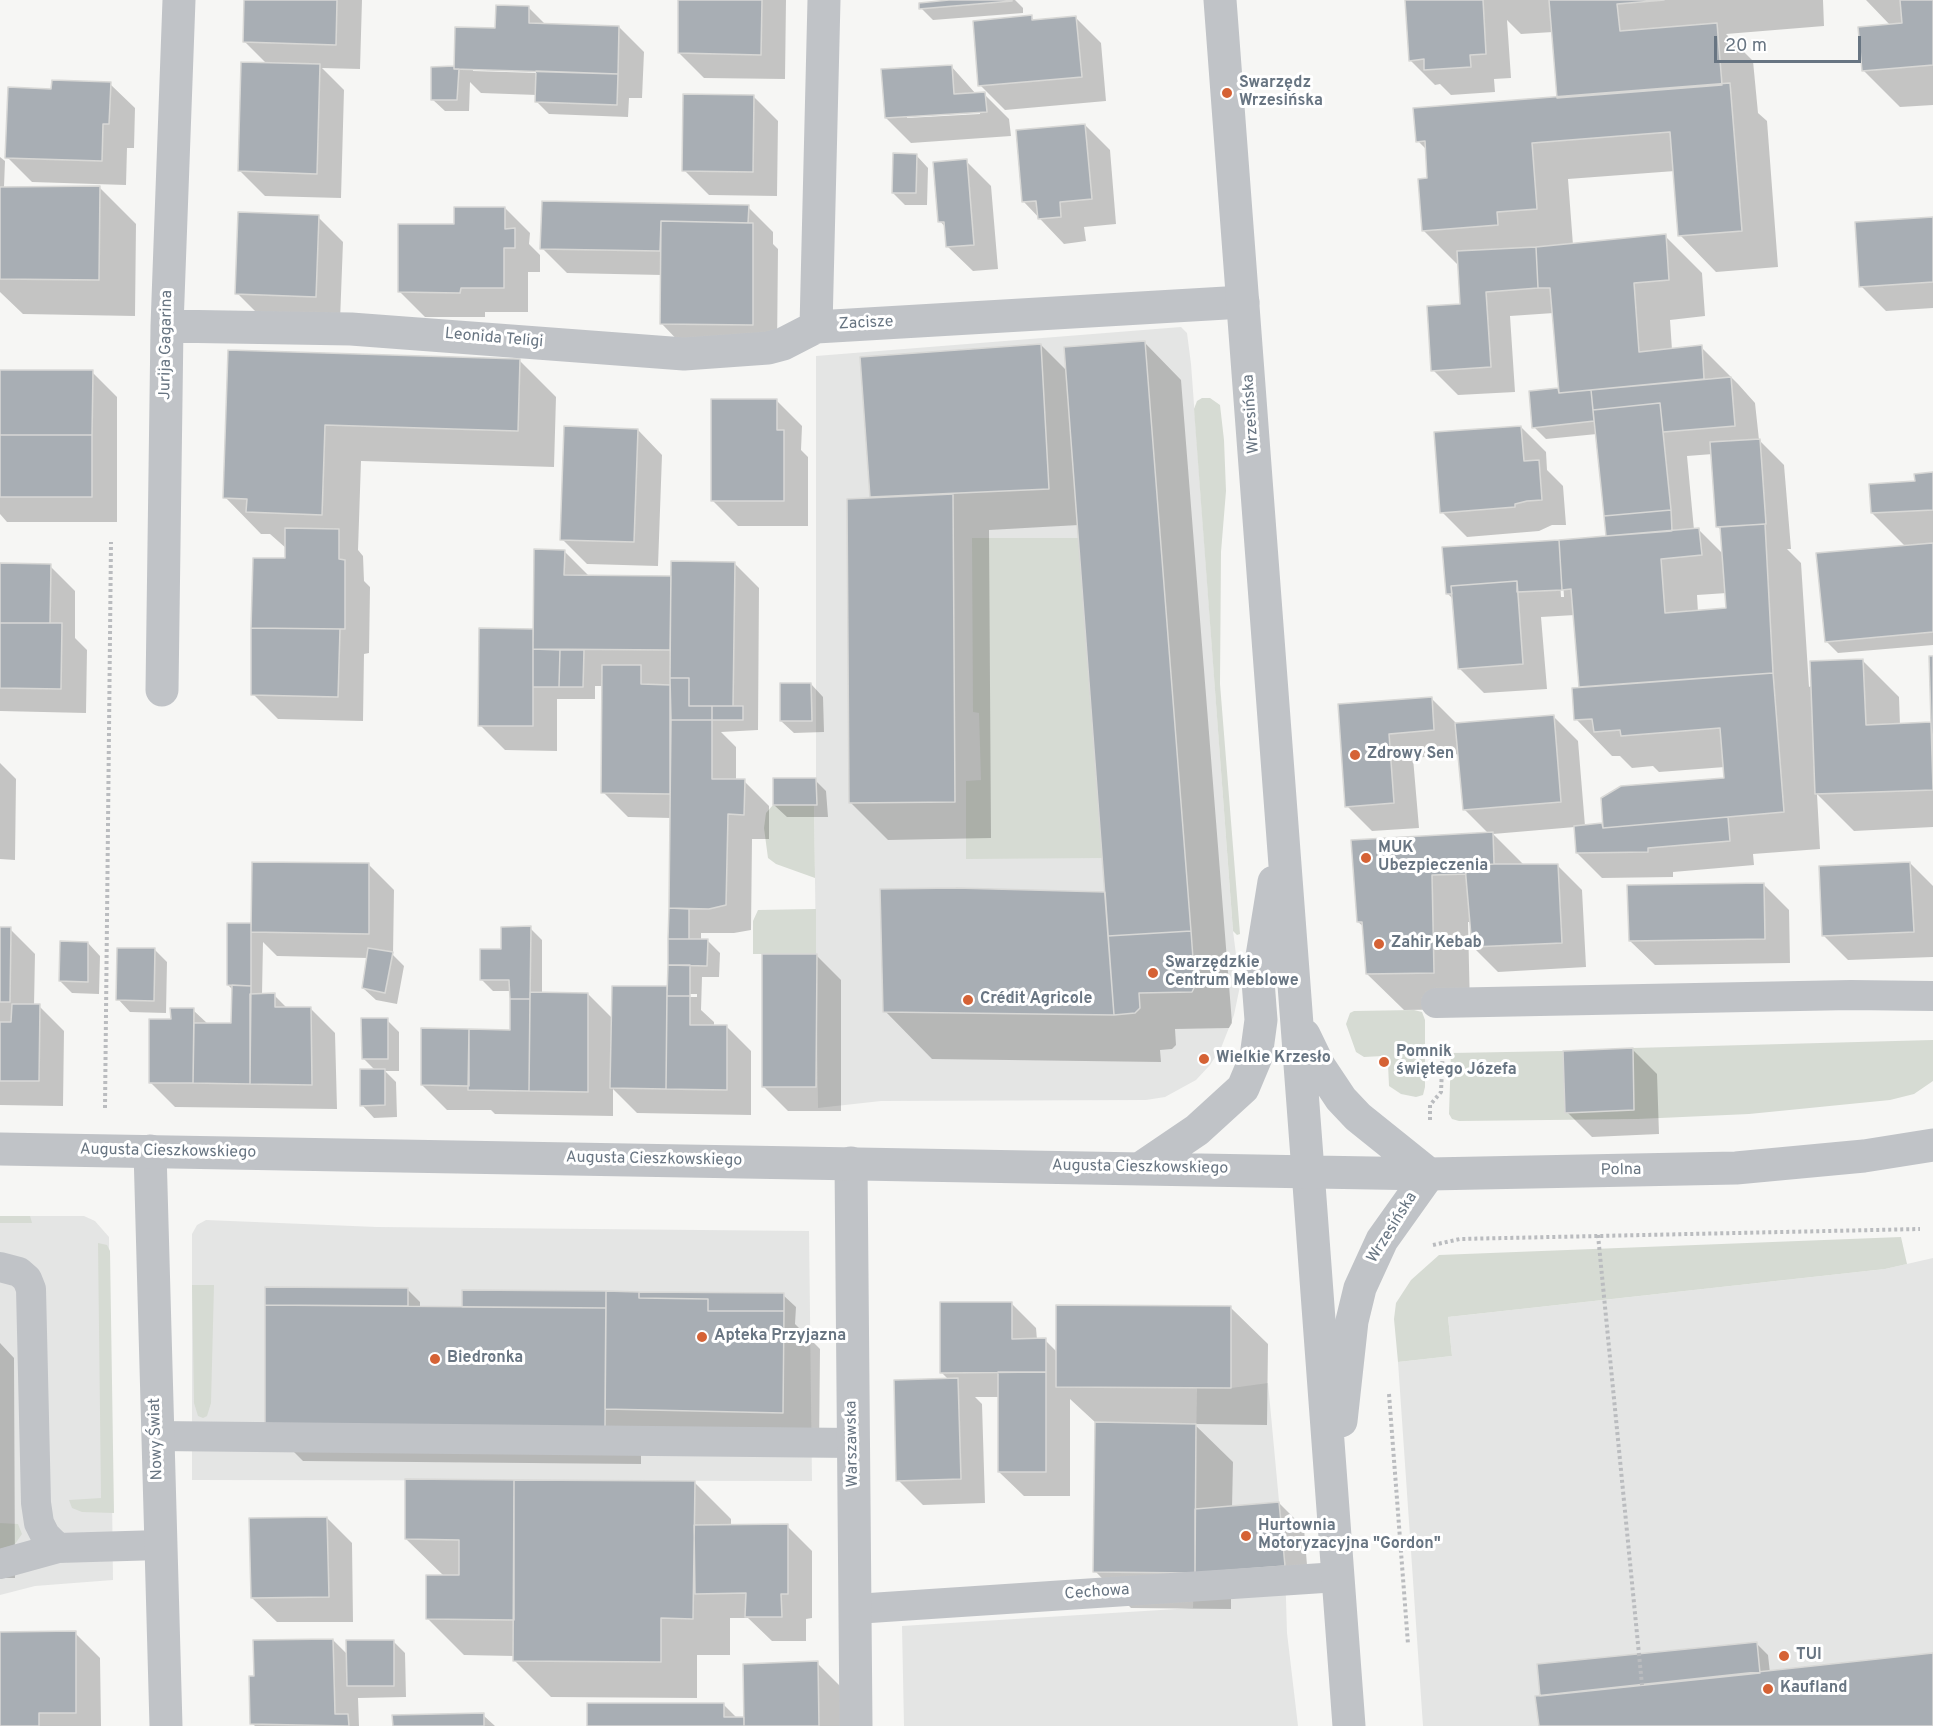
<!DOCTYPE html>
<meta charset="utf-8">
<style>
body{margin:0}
#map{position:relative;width:1933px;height:1726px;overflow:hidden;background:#f6f6f4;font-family:Overpass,sans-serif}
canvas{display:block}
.scale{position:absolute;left:1714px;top:36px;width:147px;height:27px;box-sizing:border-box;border:3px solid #687582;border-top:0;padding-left:8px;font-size:18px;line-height:21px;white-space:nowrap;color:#687582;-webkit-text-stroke:4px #fff;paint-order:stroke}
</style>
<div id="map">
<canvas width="1933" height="1726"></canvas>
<div class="scale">20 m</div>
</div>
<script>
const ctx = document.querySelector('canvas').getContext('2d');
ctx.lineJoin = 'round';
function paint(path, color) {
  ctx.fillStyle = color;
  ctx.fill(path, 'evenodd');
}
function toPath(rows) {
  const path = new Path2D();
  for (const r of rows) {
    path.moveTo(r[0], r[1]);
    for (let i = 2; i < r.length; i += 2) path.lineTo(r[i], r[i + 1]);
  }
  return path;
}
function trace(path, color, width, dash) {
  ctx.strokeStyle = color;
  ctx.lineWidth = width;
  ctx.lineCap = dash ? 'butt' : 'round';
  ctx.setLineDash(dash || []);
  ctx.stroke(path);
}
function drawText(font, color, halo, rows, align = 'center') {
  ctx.font = font + ' Overpass,sans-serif';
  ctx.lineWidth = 6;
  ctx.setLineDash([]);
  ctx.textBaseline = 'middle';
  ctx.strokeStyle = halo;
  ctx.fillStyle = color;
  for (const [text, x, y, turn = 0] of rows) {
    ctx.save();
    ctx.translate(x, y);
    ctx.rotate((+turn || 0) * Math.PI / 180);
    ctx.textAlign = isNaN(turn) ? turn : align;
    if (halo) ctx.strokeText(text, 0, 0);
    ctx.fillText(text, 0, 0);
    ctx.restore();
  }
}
paint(toPath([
 [1181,327,1187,333,1191,364,1233,931,1240,986,1234,1015,1221,1048,1210,1065,1196,1080,1165,1097,1146,1100,881,1101,818,1108,814,805,816,805,816,356],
 [0,1216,84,1216,95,1221,109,1237,113,1580,35,1586,0,1595],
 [206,1220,377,1227,809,1231,812,1481,192,1480,192,1234,197,1225],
 [1933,1258,1933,1726,1423,1726,1398,1362,1452,1356,1448,1317,1885,1269],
 [1268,1383,1285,1566,1287,1633,1298,1726,904,1726,902,1626,1193,1608,1197,1388,1231,1388]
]), '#e4e5e4');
paint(toPath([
 [1202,398,1210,398,1220,405,1224,440,1226,491,1221,552,1220,684,1240,934,1237,935,1233,931,1194,409,1197,401],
 [972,538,1079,538,1103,858,966,859,966,781,981,780,979,713,973,712],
 [773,805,814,805,815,878,776,864,768,858,764,828,766,813],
 [816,909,816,954,753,954,753,921,758,910],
 [1414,1010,1422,1012,1425,1020,1425,1087,1423,1095,1416,1097,1401,1094,1389,1086,1388,1064,1383,1056,1364,1057,1356,1052,1346,1024,1350,1013,1354,1011],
 [1933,1040,1933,1081,1914,1094,1890,1100,1749,1114,1638,1119,1459,1121,1452,1119,1449,1114,1451,1053,1563,1051,1566,1113,1634,1110,1633,1048],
 [0,1216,30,1216,32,1223,0,1223],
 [1901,1237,1907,1264,1885,1269,1448,1317,1452,1356,1398,1362,1394,1319,1396,1303,1411,1280,1439,1255],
 [98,1243,107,1245,110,1251,114,1513,82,1512,72,1508,69,1500,101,1498],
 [192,1285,214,1285,211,1403,207,1416,203,1418,198,1416,194,1403],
 [0,1523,18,1524,22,1534,15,1544,0,1549]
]), '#d6dbd3');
paint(toPath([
 [246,0,362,0,360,69,322,68,344,90,341,198,265,196,240,171,267,64,244,41],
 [680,0,786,0,785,79,704,78,679,53],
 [967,0,1015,0,1023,8,1023,13,933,20,921,8],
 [1407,0,1823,0,1824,26,1726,34,1753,61,1758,113,1767,121,1778,267,1716,272,1680,235,1675,171,1568,179,1573,245,1665,236,1702,273,1705,316,1670,320,1672,350,1701,347,1738,384,1755,403,1759,440,1784,465,1791,549,1787,549,1801,563,1809,687,1862,660,1899,697,1900,725,1933,723,1933,658,1933,827,1854,831,1817,794,1820,849,1753,854,1754,865,1673,872,1673,877,1602,878,1577,853,1575,827,1493,834,1525,866,1557,865,1582,890,1586,967,1498,972,1473,947,1471,922,1468,922,1470,1009,1404,1010,1367,974,1364,927,1358,922,1489,834,1464,809,1460,754,1413,758,1419,828,1372,831,1347,806,1339,706,1431,698,1457,724,1553,716,1578,741,1585,826,1602,824,1604,827,1726,780,1725,767,1659,772,1653,766,1632,768,1620,756,1612,756,1576,719,1581,689,1575,615,1541,617,1547,689,1484,693,1459,668,1454,600,1448,594,1609,537,1597,434,1546,439,1534,427,1558,390,1560,392,1554,313,1510,316,1515,392,1458,395,1433,370,1462,305,1460,267,1423,230,1429,179,1427,150,1418,141,1559,99,1553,32,1521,34,1507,20,1511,78,1494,79,1495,92,1451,95,1440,84,1435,85,1410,60],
 [1713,454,1718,527,1721,530,1724,555,1699,530,1694,530,1687,456],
 [1559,565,1562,565,1564,597,1561,597],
 [1727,593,1728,610,1698,612,1697,595],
 [1866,0,1933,0,1933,105,1900,107,1863,70,1891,26],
 [529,8,546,25,619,27,644,52,642,98,629,98,628,117,549,114,537,102,537,95,481,93,470,82,469,111,445,111,432,99,453,67,456,70,496,30],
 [473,68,538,70,538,73,473,71],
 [1031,17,1035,21,1076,18,1101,43,1106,101,1005,110,980,85],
 [951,66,976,94,984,94,1009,119,1011,136,911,143,886,118],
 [980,111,980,114,907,118,907,115],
 [110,84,135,108,134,148,127,148,126,185,32,182,7,157,53,90],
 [753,96,778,121,777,196,709,195,684,170],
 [1085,125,1110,150,1116,224,1084,227,1086,241,1064,244,1024,202],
 [916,155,928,168,927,205,905,205,893,193],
 [0,157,5,161,4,187,99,187,136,224,135,316,23,314,0,292],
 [966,161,991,186,998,269,973,271,948,247,946,228,940,221],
 [543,202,748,207,773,232,773,244,778,249,777,349,686,349,662,324,662,275,567,273,542,248],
 [505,208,530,233,529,244,540,255,540,272,528,272,528,312,485,312,485,317,425,317,400,292,455,225],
 [318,217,343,242,340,321,262,318,237,293],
 [1933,219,1933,308,1886,311,1861,286],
 [1145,343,1181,380,1232,1023,1229,1028,1175,1029,1176,1045,1172,1049,1160,1050,1161,1062,932,1059,885,1011,1106,893,1079,525,989,530,991,838,888,840,851,803,871,499,861,359,1041,345,1068,372],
 [229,352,519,360,556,397,554,467,361,461,358,550,363,556,364,581,370,587,369,653,364,654,363,721,278,719,253,694,254,560,286,560,287,549,270,534,261,534,225,497],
 [0,372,92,372,117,397,117,522,7,522,0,514],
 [777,401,802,426,801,450,808,457,808,526,738,526,713,501],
 [1521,427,1546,452,1547,470,1563,486,1566,525,1552,525,1539,531,1467,537,1442,512],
 [638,430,662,455,658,566,587,564,562,539],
 [1933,474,1933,645,1838,653,1826,641,1906,547,1872,513],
 [564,551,590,577,672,578,734,563,759,588,758,730,721,732,736,747,736,781,744,781,769,806,769,839,752,839,751,930,734,933,701,933,701,941,708,941,720,953,719,977,702,977,701,1010,714,1022,714,1026,726,1026,751,1051,751,1115,637,1113,613,1089,613,1116,495,1114,491,1110,447,1110,422,1085,511,1031,511,991,493,991,481,979,503,951,530,928,542,940,542,994,588,994,613,1019,666,988,669,990,671,818,628,817,603,792,603,686,595,686,595,699,557,699,557,751,505,750,480,725,532,630,535,633],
 [679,994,697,994,697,997,679,997],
 [0,565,50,566,75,591,75,638,87,650,86,713,0,711],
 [811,684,823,697,824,732,794,733,781,721],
 [0,763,16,779,15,860,0,859],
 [814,779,826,791,828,817,787,817,774,805],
 [1910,863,1933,886,1933,957,1848,960,1823,935],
 [369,865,394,890,393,955,404,966,397,1004,376,1000,363,988,368,958,277,956,263,942,262,995,274,995,288,1009,310,1008,335,1033,337,1109,175,1107,150,1082,172,1021,193,1010,208,1024,233,1024,233,990,228,985,229,925,252,925],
 [1764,885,1789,910,1790,963,1655,965,1630,941],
 [0,928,10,929,35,954,34,1006,39,1006,64,1031,63,1106,0,1105],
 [88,943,100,956,99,994,72,993,60,981],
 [155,950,167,962,166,1013,130,1012,118,999],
 [816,955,841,980,841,1111,788,1111,763,1086],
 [387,1020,399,1032,399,1071,385,1071,396,1082,397,1117,374,1118,362,1105,375,1070,364,1059],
 [1632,1049,1657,1074,1659,1134,1592,1137,1567,1112],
 [267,1288,408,1290,420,1302,420,1308,783,1295,796,1307,795,1324,820,1349,819,1449,641,1445,641,1464,303,1461,266,1424],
 [1011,1303,1036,1328,1037,1340,1045,1340,1057,1352,1231,1308,1268,1344,1267,1425,1194,1424,1233,1462,1232,1508,1279,1503,1304,1528,1309,1590,1231,1596,1231,1609,1131,1608,1095,1571,1096,1423,1070,1399,1070,1496,1024,1496,999,1472,999,1397,975,1397,982,1404,985,1503,923,1505,898,1480,949,1380,941,1372],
 [0,1343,14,1358,15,1578,0,1578],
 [694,1482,731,1519,731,1526,787,1526,812,1551,812,1618,806,1619,806,1641,772,1641,748,1618,730,1618,730,1655,697,1655,697,1698,551,1697,514,1660,514,1656,464,1655,427,1618,444,1576,406,1539],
 [327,1518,352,1543,353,1622,277,1622,252,1598],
 [75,1633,100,1658,101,1726,0,1726,0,1634],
 [333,1640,348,1655,393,1641,405,1653,406,1697,358,1698,359,1726,255,1726,252,1723,256,1677],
 [1756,1643,1768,1655,1770,1673,1933,1655,1933,1726,1540,1726],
 [817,1663,842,1688,843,1726,589,1726,723,1704,738,1719,746,1719],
 [483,1715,495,1726,394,1726]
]), '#0003');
const building = toPath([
 [244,0,337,0,336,45,243,42,244,0],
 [678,0,762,0,761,55,678,53,678,0],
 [949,0,1012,0,1012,1,919,9,919,3,949,0],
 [1405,0,1483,0,1486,54,1470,55,1471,67,1424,70,1424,59,1409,61,1405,0],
 [1549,0,1664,0,1617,4,1620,31,1717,23,1722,85,1557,98,1549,0],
 [1900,0,1933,0,1933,65,1862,71,1858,27,1902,23,1900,0],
 [496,5,529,6,529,23,619,26,618,74,454,69,455,27,495,28,496,5],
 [1032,15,1032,20,1076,16,1082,77,978,86,973,21,1032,15],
 [241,62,320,64,317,174,238,171,241,62],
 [952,65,954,94,985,92,987,112,885,118,881,69,952,65],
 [454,66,454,69,459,69,457,100,431,100,431,67,454,66],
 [536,71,618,74,617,105,535,102,536,71],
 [52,80,111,82,109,124,103,124,102,161,5,158,8,87,51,89,52,80],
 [1730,83,1742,231,1678,236,1670,132,1532,143,1537,209,1497,212,1498,225,1422,231,1418,179,1427,178,1425,141,1416,142,1413,108,1730,83],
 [683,94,754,95,753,172,682,171,683,94],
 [1085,124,1092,199,1060,202,1061,217,1038,219,1036,201,1022,202,1016,130,1085,124],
 [893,153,917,154,916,193,892,193,893,153],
 [967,159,974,245,946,247,944,222,938,222,933,162,967,159],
 [100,186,99,280,0,279,0,187,100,186],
 [542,201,749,205,748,223,661,221,660,251,540,249,542,201],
 [454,207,505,207,505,229,515,228,515,248,504,248,504,288,461,288,460,293,398,292,398,224,454,224,454,207],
 [238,212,319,215,316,297,235,294,238,212],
 [1933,217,1933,282,1859,287,1855,222,1933,217],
 [661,221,753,223,753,325,660,324,661,221],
 [1666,234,1669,280,1634,283,1639,352,1702,345,1704,379,1559,393,1550,288,1538,288,1536,247,1666,234],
 [1536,247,1538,288,1486,292,1491,367,1431,371,1427,306,1460,304,1457,251,1536,247],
 [1145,341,1191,931,1108,936,1064,347,1145,341],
 [1041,344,1049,489,870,497,860,357,1041,344],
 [228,350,520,359,518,431,325,425,322,515,246,512,247,499,223,498,228,350],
 [0,370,93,370,92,435,0,435,0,370],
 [1731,377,1735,426,1663,432,1660,403,1593,410,1591,390,1731,377],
 [1558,388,1559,393,1591,390,1594,421,1532,428,1529,391,1558,388],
 [711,399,777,399,777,430,784,430,784,501,711,501,711,399],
 [1660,403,1671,510,1604,516,1593,410,1660,403],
 [564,426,638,429,634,542,560,540,564,426],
 [1521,426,1524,461,1539,460,1542,500,1527,501,1515,504,1515,507,1440,513,1434,432,1521,426],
 [0,435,92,435,92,497,0,497,0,435],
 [1760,439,1766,524,1716,527,1710,442,1760,439],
 [1933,472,1933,510,1871,513,1869,484,1915,481,1914,474,1933,472],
 [953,494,955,802,849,803,847,499,953,494],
 [1671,510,1672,531,1606,536,1604,516,1671,510],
 [1765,524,1773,673,1579,687,1571,589,1562,590,1559,540,1699,528,1702,555,1661,559,1665,613,1726,608,1720,527,1765,524],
 [285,528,339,529,339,559,345,560,345,629,251,628,253,558,285,558,285,528],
 [1559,540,1562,590,1517,592,1517,581,1451,586,1452,594,1446,594,1442,547,1559,540],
 [1933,543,1933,632,1825,642,1816,553,1933,543],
 [534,549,565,550,564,575,671,576,670,650,533,649,534,549],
 [671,561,735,562,733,706,689,706,689,678,670,678,671,561],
 [0,563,51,564,50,623,0,623,0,563],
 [1517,581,1523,664,1458,669,1451,586,1517,581],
 [0,623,62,623,61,689,0,688,0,623],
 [251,628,340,629,338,697,251,695,251,628],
 [479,628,533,629,533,726,478,726,479,628],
 [533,649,560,650,559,687,533,687,533,649],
 [560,650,584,650,583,687,559,687,560,650],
 [1929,656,1933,656,1933,773,1931,722,1929,656],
 [1863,659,1866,725,1931,722,1933,790,1815,794,1810,661,1863,659],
 [602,665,641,665,641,684,670,685,670,794,601,793,602,665],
 [1773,673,1784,812,1603,828,1601,798,1621,786,1724,778,1720,728,1621,736,1620,730,1594,732,1592,719,1574,720,1572,688,1773,673],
 [670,678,689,678,689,706,712,706,712,720,671,720,670,678],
 [780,683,811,683,812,721,780,721,780,683],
 [1432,697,1434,730,1389,734,1394,803,1345,807,1338,704,1432,697],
 [712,706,743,706,743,720,712,720,712,706],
 [1554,715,1561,802,1463,810,1455,723,1554,715],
 [671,720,712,720,712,779,745,779,744,815,728,814,726,905,709,909,669,908,671,720],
 [773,778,816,778,817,805,773,805,773,778],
 [1728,817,1730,841,1648,848,1648,852,1576,853,1574,826,1602,823,1603,828,1728,817],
 [1493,832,1494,864,1465,866,1466,874,1432,875,1434,973,1366,974,1362,922,1357,922,1351,840,1493,832],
 [252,862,369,863,369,934,251,932,252,862],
 [1910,862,1914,932,1822,936,1819,866,1910,862],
 [1494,864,1558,864,1562,943,1472,947,1465,866,1494,864],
 [1764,883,1765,939,1629,941,1627,885,1764,883],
 [956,888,1105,892,1114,1015,883,1012,880,889,956,888],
 [669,908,689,909,689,939,668,939,669,908],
 [227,923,251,923,251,986,227,985,227,923],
 [531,926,530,999,510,999,509,980,480,980,480,949,501,949,501,927,531,926],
 [0,927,11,927,10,1002,0,1002,0,927],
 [1191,931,1195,986,1192,992,1139,993,1140,1008,1135,1013,1114,1015,1108,936,1191,931],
 [668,939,708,939,707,966,668,965,668,939],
 [60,941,88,942,88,982,59,981,60,941],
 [117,948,155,948,154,1001,116,1000,117,948],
 [368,948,393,952,385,993,362,988,368,948],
 [762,954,817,954,816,1087,762,1087,762,954],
 [668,965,690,965,690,996,667,996,668,965],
 [232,985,251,986,250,1084,193,1083,194,1023,231,1023,232,985],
 [612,986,667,986,666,1089,610,1088,612,986],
 [530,992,588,993,588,1092,529,1091,530,992],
 [275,993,275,1007,311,1007,312,1085,250,1084,250,994,275,993],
 [667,996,690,996,690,1025,727,1025,727,1090,666,1089,667,996],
 [510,999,530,999,529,1091,468,1090,469,1029,510,1030,510,999],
 [12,1004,40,1004,39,1081,0,1081,0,1022,11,1022,12,1004],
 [170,1008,194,1008,193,1083,149,1083,149,1019,171,1019,170,1008],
 [361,1018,388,1018,388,1059,362,1059,361,1018],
 [421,1028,469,1029,469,1086,421,1085,421,1028],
 [1633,1048,1634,1110,1565,1113,1563,1051,1633,1048],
 [360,1069,385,1069,385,1105,360,1106,360,1069],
 [265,1287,408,1288,408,1306,265,1305,265,1287],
 [462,1290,606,1291,606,1308,462,1307,462,1290],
 [606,1291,639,1292,639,1298,708,1299,708,1311,784,1311,783,1413,605,1409,606,1291],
 [639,1292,784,1293,784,1311,708,1311,708,1299,639,1298,639,1292],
 [940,1302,1012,1302,1012,1339,1046,1338,1046,1372,940,1373,940,1302],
 [265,1305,606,1308,605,1428,265,1425,265,1305],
 [1056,1305,1231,1306,1231,1388,1056,1387,1056,1305],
 [998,1372,1046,1372,1046,1472,998,1472,998,1372],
 [958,1378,961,1479,896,1481,894,1380,958,1378],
 [1095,1422,1196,1424,1195,1573,1093,1572,1095,1422],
 [405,1479,514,1480,514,1620,426,1619,426,1575,459,1575,459,1540,405,1539,405,1479],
 [514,1480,695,1481,693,1619,661,1618,661,1662,513,1661,514,1480],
 [1279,1502,1285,1566,1195,1573,1195,1509,1279,1502],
 [327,1517,329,1597,251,1598,249,1518,327,1517],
 [788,1524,788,1594,781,1594,782,1617,745,1617,746,1593,695,1594,694,1525,788,1524],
 [76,1631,76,1713,39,1713,39,1726,0,1726,0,1632,76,1631],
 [333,1639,335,1714,348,1714,349,1726,250,1724,249,1676,254,1676,253,1640,333,1639],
 [346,1640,394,1640,394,1686,347,1686,346,1640],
 [1757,1642,1760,1673,1540,1696,1537,1664,1757,1642],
 [1933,1653,1933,1726,1539,1726,1535,1696,1933,1653],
 [818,1661,819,1726,744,1726,743,1664,818,1661],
 [587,1703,724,1703,724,1717,744,1717,744,1726,587,1726,587,1703],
 [484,1713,484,1726,393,1726,392,1715,484,1713]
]);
paint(building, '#a8aeb4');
trace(building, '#d8d8d6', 1.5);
trace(toPath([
 [105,1108,111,542],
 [1430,1120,1430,1105,1441,1092,1443,1046],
 [1598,1235,1642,1685],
 [1433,1245,1460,1239,1920,1229],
 [1389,1394,1408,1644]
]), '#babcbf', 4, [3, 3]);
trace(toPath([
 [1436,1003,1851,995,1933,996],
 [0,1267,19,1272,27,1279,31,1289,36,1503,39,1523,45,1535,58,1548,160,1545],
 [157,1436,853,1443],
 [0,1564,58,1548],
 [855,1609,1338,1577]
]), '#c0c3c7', 30);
trace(toPath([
 [167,326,351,329,684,354,768,348,783,344,816,327,1243,302],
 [816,327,824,0],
 [162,690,167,326,179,0],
 [150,1151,166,1726],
 [851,1163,856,1726],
 [1308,1171,1349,1726],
 [1341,1421,1352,1321,1360,1288,1382,1240,1429,1174]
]), '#c0c3c7', 33);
trace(toPath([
 [1220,0,1308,1171],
 [1304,1035,1319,1066,1341,1099,1358,1117,1429,1174],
 [0,1149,1429,1174,1736,1168,1864,1156,1933,1145],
 [1141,1168,1197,1130,1243,1088,1256,1057,1261,1020,1258,981,1274,882]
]), '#c0c3c7', 33);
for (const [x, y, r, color] of [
 [1227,93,6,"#d56235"],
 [1355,755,6,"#d56235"],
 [1366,858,6,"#d56235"],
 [1379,944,6,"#d56235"],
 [1153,973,6,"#d56235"],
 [968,1000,6,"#d56235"],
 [1204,1059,6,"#d56235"],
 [1384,1062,6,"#d56235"],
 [702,1337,6,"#d56235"],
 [435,1359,6,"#d56235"],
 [1246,1536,6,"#d56235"],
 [1784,1656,6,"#d56235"],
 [1768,1689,6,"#d56235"]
]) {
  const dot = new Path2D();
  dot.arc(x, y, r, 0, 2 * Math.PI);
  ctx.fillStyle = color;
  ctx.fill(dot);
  trace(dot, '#fff', 2);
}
drawText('bold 16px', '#687582', '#fff', [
 ["Swarzędz",1239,84],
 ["Wrzesińska",1239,102],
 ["Zdrowy Sen",1367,755],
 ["MUK",1378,849],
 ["Ubezpieczenia",1378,867],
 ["Zahir Kebab",1391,944],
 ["Swarzędzkie",1165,964],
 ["Centrum Meblowe",1165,982],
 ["Crédit Agricole",980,1000],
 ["Pomnik",1396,1053],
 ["świętego Józefa",1396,1071],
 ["Wielkie Krzesło",1216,1059],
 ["Apteka Przyjazna",714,1337],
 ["Biedronka",447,1359],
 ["Hurtownia",1258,1527],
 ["Motoryzacyjna \"Gordon\"",1258,1545],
 ["TUI",1796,1656],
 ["Kaufland",1780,1689]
], 'left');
drawText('16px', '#687582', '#fff', [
 ["Zacisze",866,324,-3],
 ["Leonida Teligi",494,339,5],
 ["Jurija Gagarina",167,345,-89],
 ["Wrzesińska",1252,414,-94],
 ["Augusta Cieszkowskiego",168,1152,1],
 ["Augusta Cieszkowskiego",654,1160,1],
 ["Augusta Cieszkowskiego",1140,1168,1],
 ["Polna",1621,1171,-1],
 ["Wrzesińska",1393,1228,-58],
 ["Nowy Świat",157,1439,-92],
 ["Warszawska",853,1444,-91],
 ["Cechowa",1097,1593,-4]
]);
</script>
